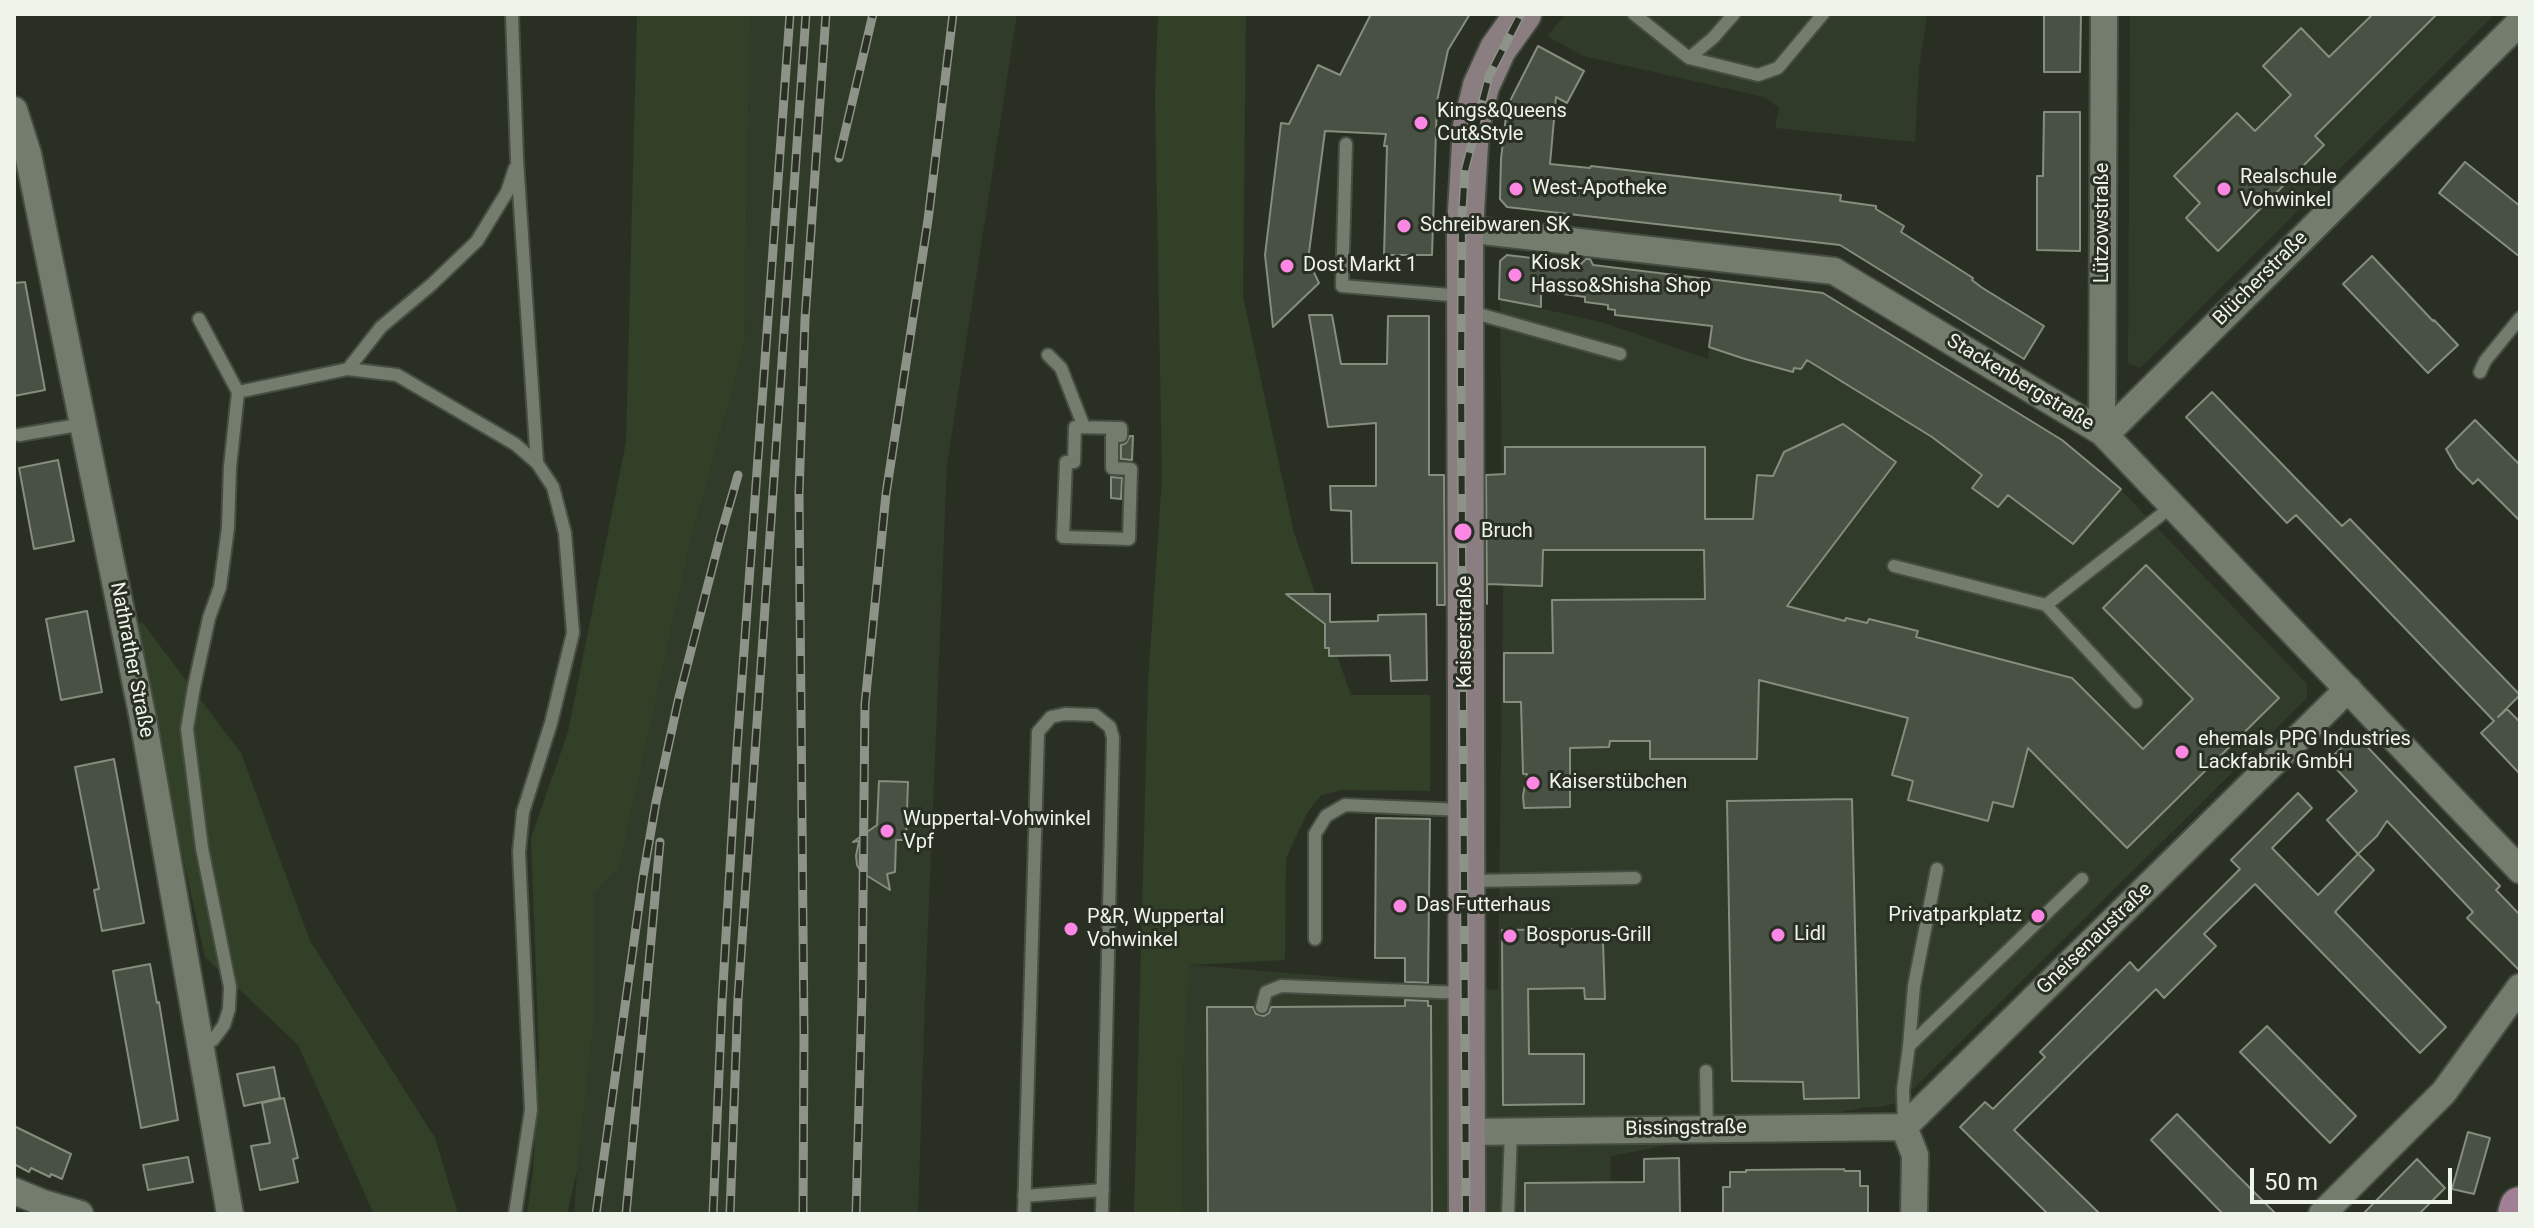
<!DOCTYPE html>
<meta charset="utf-8">
<style>
body{margin:0}
#map{position:relative;width:2534px;height:1228px;overflow:hidden;background:#293023;font-family:Roboto,sans-serif}
canvas{display:block}
.frame{position:absolute;inset:0;border:16px solid #eff4eb;pointer-events:none}
.scale{position:absolute;left:2250px;top:1168px;width:202px;height:36px;box-sizing:border-box;border:4px solid #eff4eb;border-top:0;padding-left:10px;font-size:24px;line-height:28px;white-space:nowrap;color:#eff4eb;-webkit-text-stroke:6px #293023;paint-order:stroke}
</style>
<div id="map">
<canvas width="2534" height="1228"></canvas>
<div class="frame"></div>
<div class="scale">50 m</div>
</div>
<script>
const ctx = document.querySelector('canvas').getContext('2d');
ctx.lineJoin = 'round';
function paint(path, color) {
  ctx.fillStyle = color;
  ctx.fill(path, 'evenodd');
}
function toPath(rows) {
  const path = new Path2D();
  for (const r of rows) {
    path.moveTo(r[0], r[1]);
    for (let i = 2; i < r.length; i += 2) path.lineTo(r[i], r[i + 1]);
  }
  return path;
}
function trace(path, color, width, dash) {
  ctx.strokeStyle = color;
  ctx.lineWidth = width;
  ctx.lineCap = dash ? 'butt' : 'round';
  ctx.setLineDash(dash || []);
  ctx.stroke(path);
}
function drawText(font, color, halo, rows, align = 'center') {
  ctx.font = font + ' Roboto,sans-serif';
  ctx.lineWidth = 6;
  ctx.setLineDash([]);
  ctx.textBaseline = 'middle';
  ctx.strokeStyle = halo;
  ctx.fillStyle = color;
  for (const [text, x, y, turn = 0] of rows) {
    ctx.save();
    ctx.translate(x, y);
    ctx.rotate((+turn || 0) * Math.PI / 180);
    ctx.textAlign = isNaN(turn) ? turn : align;
    if (halo) ctx.strokeText(text, 0, 0);
    ctx.fillText(text, 0, 0);
    ctx.restore();
  }
}
paint(toPath([
 [750,14,1017,14,947,465,925,1000,918,1214,574,1214,577,1171,593,1030,593,894,619,868,690,544,744,347],
 [1566,14,1927,14,1919,69,1915,142,1775,128,1779,108,1764,97,1583,56,1547,36],
 [2130,14,2495,14,2140,368,2128,363],
 [1718,280,1822,292,2063,440,2120,489,2307,684,2307,698,1910,1092,1896,1103,1881,1107,1867,1107,1611,1156,1610,1214,1182,1214,1184,1052,1190,965,1498,990,1503,594,1500,299,1605,323,1708,359]
]), '#313b29');
paint(toPath([
 [637,14,750,14,744,347,690,544,619,868,593,894,593,1030,577,1171,567,1214,527,1214,533,1171,539,1057,531,838,568,732,626,442],
 [1158,14,1246,14,1243,296,1294,533,1351,695,1430,695,1430,791,1342,790,1321,795,1307,813,1286,858,1285,960,1190,965,1184,1052,1182,1214,1134,1214,1148,683,1162,479,1155,95],
 [142,622,241,753,310,941,435,1138,458,1214,374,1214,298,1045,205,957,132,630]
]), '#314026');
const building = toPath([
 [1371,14,1470,14,1448,50,1437,101,1432,255,1384,255,1387,146,1384,146,1386,134,1325,131,1308,260,1319,283,1273,327,1265,255,1281,123,1289,124,1318,65,1340,75,1371,14],
 [2044,14,2081,14,2080,72,2044,72,2044,14],
 [2373,14,2437,14,2315,136,2324,145,2218,251,2186,218,2200,203,2174,176,2237,113,2255,131,2291,95,2263,66,2301,28,2329,57,2373,14],
 [1538,46,1584,71,1567,103,1556,97,1550,164,1590,168,1591,166,1841,195,1840,201,1876,206,1876,209,1904,226,1901,232,1973,278,1972,280,1981,287,2044,326,2024,359,1840,245,1507,207,1500,199,1501,159,1507,107,1538,46],
 [2044,112,2080,112,2080,251,2037,250,2037,176,2043,176,2044,112],
 [2465,162,2520,206,2520,257,2439,193,2465,162],
 [1507,255,1581,264,1586,259,1590,259,1593,265,1823,293,2062,440,2121,489,2073,544,2008,495,1998,507,1972,488,1982,475,1932,437,1807,360,1801,369,1794,368,1793,372,1745,359,1709,347,1712,326,1615,315,1615,310,1608,309,1608,305,1585,302,1585,297,1541,291,1541,307,1499,299,1500,261,1507,255],
 [2372,256,2433,321,2434,320,2458,345,2428,373,2343,284,2372,256],
 [25,282,45,390,14,396,14,283,25,282],
 [1309,315,1332,315,1341,364,1387,364,1388,316,1429,316,1429,475,1444,475,1445,605,1437,605,1437,563,1352,563,1351,511,1331,510,1330,486,1376,486,1376,423,1328,427,1309,315],
 [2212,392,2342,526,2350,519,2520,695,2498,717,2507,709,2520,722,2520,774,2481,733,2494,721,2296,515,2287,523,2186,417,2212,392],
 [2475,420,2520,465,2520,521,2478,479,2473,484,2457,468,2446,449,2475,420],
 [1843,424,1896,462,1787,606,1845,621,1846,618,1867,623,1869,619,1918,631,1916,637,2072,678,2143,749,2193,699,2103,608,2146,565,2279,698,2127,848,2028,748,2013,807,1993,802,1988,821,1908,800,1913,781,1892,775,1908,718,1759,680,1757,759,1650,759,1650,741,1610,741,1609,747,1570,748,1570,807,1524,808,1523,796,1527,774,1523,774,1521,702,1504,702,1504,653,1553,653,1552,600,1705,599,1704,550,1543,550,1542,586,1487,584,1487,604,1486,475,1505,474,1505,447,1705,447,1705,519,1753,519,1757,475,1773,476,1784,452,1843,424],
 [1130,436,1133,436,1132,460,1121,459,1121,445,1126,443,1130,436],
 [58,460,74,541,34,549,19,468,58,460],
 [1111,477,1122,478,1121,499,1111,498,1111,477],
 [1286,594,1330,594,1330,622,1378,621,1378,615,1426,614,1427,680,1391,681,1390,655,1329,656,1329,648,1325,648,1325,624,1286,594],
 [87,611,102,692,61,700,46,619,87,611],
 [2356,735,2500,886,2496,890,2520,915,2520,971,2467,918,2473,912,2387,821,2377,836,2358,854,2327,820,2357,791,2328,760,2356,735],
 [114,759,144,923,102,931,94,890,99,889,75,767,114,759],
 [879,781,908,782,906,840,896,840,895,872,887,874,890,890,861,872,857,865,856,856,859,841,853,842,877,825,879,781],
 [2298,793,2312,808,2272,848,2318,895,2358,854,2374,870,2335,912,2446,1027,2420,1053,2255,884,2204,934,2216,946,2164,998,2156,989,2014,1130,2100,1214,2048,1214,1960,1127,1985,1102,1993,1109,2045,1057,2040,1052,2130,962,2138,971,2240,869,2231,860,2298,793],
 [1852,799,1859,1098,1804,1099,1803,1082,1732,1081,1727,801,1852,799],
 [1376,818,1430,819,1428,983,1405,982,1405,958,1375,958,1376,818],
 [1593,929,1593,942,1603,942,1605,999,1585,999,1584,988,1528,989,1529,1054,1584,1054,1584,1104,1503,1105,1502,930,1593,929],
 [150,964,157,1003,159,1002,178,1120,141,1128,113,971,150,964],
 [1405,1000,1428,1001,1428,1006,1431,1006,1432,1214,1208,1214,1207,1007,1253,1007,1256,1014,1264,1016,1269,1013,1271,1007,1405,1006,1405,1000],
 [2267,1026,2356,1116,2330,1143,2240,1052,2267,1026],
 [274,1067,280,1098,244,1106,237,1074,274,1067],
 [284,1098,298,1158,293,1159,298,1182,260,1190,251,1146,270,1143,262,1103,284,1098],
 [2177,1114,2228,1166,2276,1214,2223,1214,2151,1140,2177,1114],
 [14,1126,71,1154,62,1179,51,1174,50,1177,31,1168,29,1172,14,1164,14,1126],
 [2468,1132,2490,1138,2474,1194,2452,1189,2468,1132],
 [188,1157,193,1182,148,1190,143,1165,188,1157],
 [1679,1158,1680,1214,1525,1214,1525,1183,1644,1182,1644,1159,1679,1158],
 [2417,1159,2445,1188,2419,1214,2363,1214,2417,1159],
 [1844,1169,1845,1171,1860,1171,1860,1186,1868,1186,1868,1214,1723,1214,1723,1187,1730,1187,1730,1172,1746,1172,1746,1170,1844,1169]
]);
paint(building, '#495144');
trace(building, '#858d7e', 2);
const lane = toPath([
 [512,14,517,160,537,463],
 [1634,14,1689,58,1758,75,1778,68,1823,14],
 [1689,58,1713,38,1734,14],
 [1346,144,1342,286,1462,296],
 [1468,311,1620,354],
 [199,319,238,392,230,467,228,528,220,587,209,618,194,687,187,729,202,848,230,987,229,1009,224,1025,213,1040,200,1044],
 [1048,355,1061,368,1084,427],
 [348,369,381,327,431,285,477,241,507,192,515,168],
 [2480,372,2485,361,2520,318],
 [238,392,348,369,397,375,515,444,537,463,553,487,565,533,573,633,551,723,523,812,519,852,531,1110,515,1214],
 [1075,427,1121,428,1121,436,1112,436,1112,468,1131,469,1129,539,1063,537,1066,462,1074,462,1075,427],
 [19,435,84,424],
 [1894,566,2046,605,2136,702],
 [2046,605,2171,507],
 [1470,881,1635,878],
 [1315,939,1315,834,1326,816,1345,805,1463,810],
 [1262,1007,1266,992,1281,986,1464,993],
 [1909,1046,1914,986,1937,869],
 [1706,1071,1707,1129],
 [1904,1123,1903,1090,1909,1046,2082,879],
 [1024,1196,1103,1190],
 [1024,1214,1038,732,1051,717,1065,714,1095,715,1110,727,1113,738,1102,1214],
 [1508,1214,1511,1131]
]);
const street = toPath([
 [14,110,28,154,143,719,230,1214],
 [1465,229,1834,271,2102,432,2520,870],
 [2102,432,2104,14],
 [2105,435,2520,22],
 [1904,1127,2348,689],
 [1904,1127,1915,1155,1914,1214],
 [1467,1132,1904,1127],
 [14,1191,43,1203,80,1214],
 [2322,1214,2444,1092,2520,987]
]);
const secondary = toPath([
 [1467,1214,1465,229,1471,127,1481,86,1498,49,1523,14]
]);
const primary = toPath([
 [2518,1214,2520,1207]
]);
trace(lane, '#464d42', 16);
trace(street, '#464d42', 30);
trace(secondary, '#464d42', 40);
trace(primary, '#464d42', 44);
trace(lane, '#747c6d', 12);
trace(street, '#747c6d', 26);
trace(secondary, '#8a7e81', 36);
trace(primary, '#a18095', 40);
const rail = toPath([
 [839,158,873,14],
 [596,1214,643,877,656,802,679,697,721,534,738,475],
 [626,1214,660,842],
 [713,1214,722,1003,737,748,790,14],
 [730,1214,738,998,806,14],
 [803,1214,804,1035,799,493,805,319,826,14],
 [856,1214,862,993,865,704,886,494,928,220,953,14],
 [1466,1214,1461,376,1462,217,1465,170,1489,76,1521,14]
]);
trace(rail, '#8d9388', 9);
trace(rail, '#293023', 6, [18]);
for (const [x, y, r, color] of [
 [1421,123,8,"#fc86e3"],
 [1516,189,8,"#fc86e3"],
 [2224,189,8,"#fc86e3"],
 [1404,226,8,"#fc86e3"],
 [1287,266,8,"#fc86e3"],
 [1515,275,8,"#fc86e3"],
 [1463,532,10,"#fc86e3"],
 [2182,752,8,"#fc86e3"],
 [1533,783,8,"#fc86e3"],
 [887,831,8,"#fc86e3"],
 [1400,906,8,"#fc86e3"],
 [2038,916,8,"#fc86e3"],
 [1071,929,8,"#fc86e3"],
 [1778,935,8,"#fc86e3"],
 [1510,936,8,"#fc86e3"]
]) {
  const dot = new Path2D();
  dot.arc(x, y, r, 0, 2 * Math.PI);
  ctx.fillStyle = color;
  ctx.fill(dot);
  trace(dot, '#293023', 3);
}
drawText('20px', '#eff4eb', '#293023', [
 ["Kings&Queens",1437,112],
 ["Cut&Style",1437,135],
 ["Realschule",2240,178],
 ["Vohwinkel",2240,201],
 ["West-Apotheke",1532,189],
 ["Schreibwaren SK",1420,226],
 ["Kiosk",1531,264],
 ["Hasso&Shisha Shop",1531,287],
 ["Dost Markt 1",1303,266],
 ["Bruch",1481,532],
 ["ehemals PPG Industries",2198,740],
 ["Lackfabrik GmbH",2198,763],
 ["Kaiserstübchen",1549,783],
 ["Wuppertal-Vohwinkel",903,820],
 ["Vpf",903,843],
 ["Das Futterhaus",1416,906],
 ["Privatparkplatz",2022,916,"right"],
 ["P&R, Wuppertal",1087,918],
 ["Vohwinkel",1087,941],
 ["Lidl",1794,935],
 ["Bosporus-Grill",1526,936]
], 'left');
drawText('20px', '#eff4eb', '#293023', [
 ["Lützowstraße",2103,223,-90],
 ["Blücherstraße",2261,279,-45],
 ["Stackenbergstraße",2020,383,31],
 ["Kaiserstraße",1466,632,-90],
 ["Nathrather Straße",131,660,79],
 ["Gneisenaustraße",2095,939,-44],
 ["Bissingstraße",1686,1129,-1]
]);
</script>
